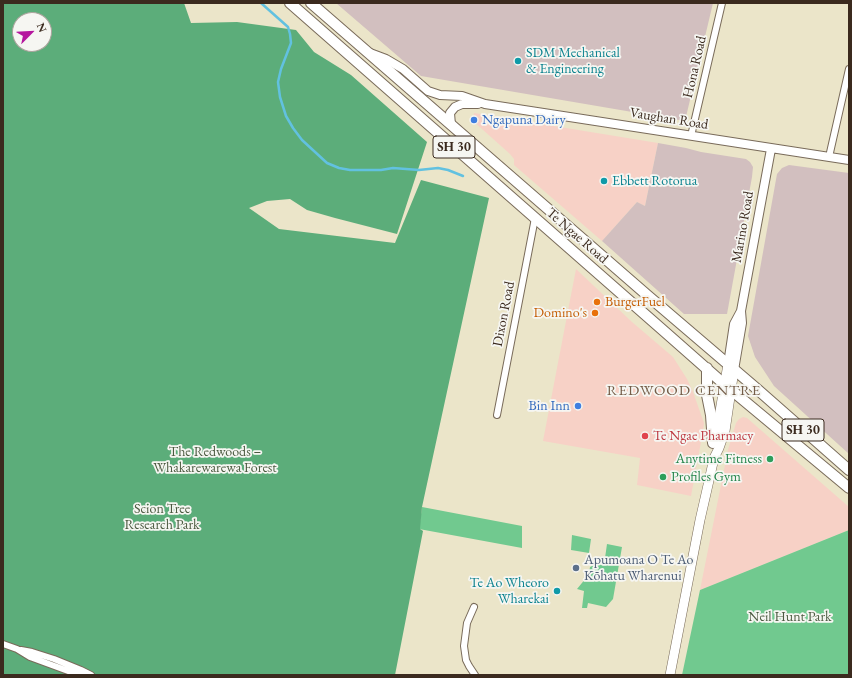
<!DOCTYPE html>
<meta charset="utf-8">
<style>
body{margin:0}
#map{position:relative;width:852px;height:678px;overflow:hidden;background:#ebe5c9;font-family:"EB Garamond",serif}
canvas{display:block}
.frame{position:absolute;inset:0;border:4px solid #3b2a1e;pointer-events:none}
.north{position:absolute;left:12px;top:12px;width:40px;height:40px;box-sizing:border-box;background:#f6f6f2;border:1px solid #aba49d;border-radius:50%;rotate:66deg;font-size:11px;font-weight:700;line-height:16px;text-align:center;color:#3b2a1e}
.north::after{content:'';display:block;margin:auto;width:14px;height:18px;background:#b5179e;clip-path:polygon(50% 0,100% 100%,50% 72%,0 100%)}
</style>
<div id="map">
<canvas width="852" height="678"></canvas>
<div class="frame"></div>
<div class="north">N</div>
</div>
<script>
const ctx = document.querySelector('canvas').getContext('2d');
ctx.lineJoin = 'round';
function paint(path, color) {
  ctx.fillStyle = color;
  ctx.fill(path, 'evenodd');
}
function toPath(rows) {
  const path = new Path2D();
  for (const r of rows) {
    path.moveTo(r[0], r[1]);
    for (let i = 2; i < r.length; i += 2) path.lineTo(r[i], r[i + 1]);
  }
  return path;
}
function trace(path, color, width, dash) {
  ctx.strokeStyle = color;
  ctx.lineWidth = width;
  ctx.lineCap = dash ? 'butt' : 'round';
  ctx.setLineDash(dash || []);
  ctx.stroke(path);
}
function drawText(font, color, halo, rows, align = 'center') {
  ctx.font = font + ' "EB Garamond",serif';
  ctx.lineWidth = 3.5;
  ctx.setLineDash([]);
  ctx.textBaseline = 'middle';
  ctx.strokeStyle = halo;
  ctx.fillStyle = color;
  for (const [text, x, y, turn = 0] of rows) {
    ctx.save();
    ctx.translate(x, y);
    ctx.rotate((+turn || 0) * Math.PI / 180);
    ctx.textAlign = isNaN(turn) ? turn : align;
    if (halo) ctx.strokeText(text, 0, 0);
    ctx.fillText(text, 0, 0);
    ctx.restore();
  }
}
paint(toPath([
 [474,113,658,143,645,206,637,202,602,241,514,165,514,159,510,154,473,121],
 [576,269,632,322,673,357,687,379,693,392,704,423,703,431,691,496,637,485,640,458,543,441],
 [743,417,747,418,849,507,849,530,700,590,728,450,736,423,739,419]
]), '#f7d1c6');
paint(toPath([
 [336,3,713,3,685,121,421,76],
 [658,143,686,148,701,152,746,159,750,162,753,167,752,177,727,314,684,314,602,241,637,202,645,206],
 [789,165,849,173,849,454,774,386,755,357,748,336,777,174,782,168]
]), '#d2bfbf');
paint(toPath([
 [422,507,522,526,522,548,419,529],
 [849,530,849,675,682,675,700,590],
 [572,535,591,539,589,553,571,550],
 [607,544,622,547,613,599,606,607,588,603,587,608,582,608,584,591,577,589,586,578,589,573,590,567,596,564,604,565]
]), '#71c98f');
paint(toPath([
 [3,3,184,3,191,23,237,22,296,30,314,52,351,75,427,142,397,234,335,218,307,210,290,199,267,201,249,208,279,229,395,243,421,180,489,198,422,507,420,529,423,531,395,675,3,675],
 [20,20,44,20,44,44,20,44]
]), '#5cad7a');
trace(toPath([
 [261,3,288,27,290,34,291,43,281,69,278,82,280,97,286,116,293,128,302,140,327,163,339,168,350,170,381,170,393,168,419,170,438,168,448,170,463,176]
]), '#62c1e0', 2.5);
const minor = toPath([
 [691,136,722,3],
 [829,157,849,69],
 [497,415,535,218],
 [474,607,467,623,464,646,466,660,469,666,475,675],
 [3,644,17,649,30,657,79,675],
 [21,650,32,652,54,659,81,670,91,675]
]);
const tertiary = toPath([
 [370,53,386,59,403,69,428,91,440,95,462,96,485,104,849,160],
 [451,125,450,113,455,107,462,104,478,104],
 [728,364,734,324,741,311,771,149],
 [734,370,742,323,741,311]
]);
const secondary = toPath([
 [713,441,717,429,728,364],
 [670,675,700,520,708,485,714,458,719,448,725,431,734,370]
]);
const trunk = toPath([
 [290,3,665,332,724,384,849,488],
 [311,3,647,295,757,389,849,470],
 [707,368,707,395,711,415,713,443]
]);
trace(minor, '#796b5a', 8);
trace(tertiary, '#796b5a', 10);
trace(secondary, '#796b5a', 10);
trace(trunk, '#796b5a', 12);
trace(minor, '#fff', 6);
trace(tertiary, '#fff', 8);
trace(secondary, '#fff', 9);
trace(trunk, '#fff', 10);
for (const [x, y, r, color] of [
 [518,61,4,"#0f9aa8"],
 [474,120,4,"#3f7fe0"],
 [604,181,4,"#0f9aa8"],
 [597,302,4,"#e8710a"],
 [595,313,4,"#e8710a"],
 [578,406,4,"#3f7fe0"],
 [645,436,4,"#e0444e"],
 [770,459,4,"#2e9e5b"],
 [663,477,4,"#2e9e5b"],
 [576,568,4,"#5c6f8a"],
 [557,591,4,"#0f9aa8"]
]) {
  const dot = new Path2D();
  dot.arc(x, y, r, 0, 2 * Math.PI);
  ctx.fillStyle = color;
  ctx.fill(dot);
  trace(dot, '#f6f6f2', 1.5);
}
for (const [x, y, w] of [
 [454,147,42],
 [803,430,42]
]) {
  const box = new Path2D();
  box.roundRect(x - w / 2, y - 11, w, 22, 3);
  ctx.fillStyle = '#f6f6f2';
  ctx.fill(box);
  trace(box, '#3b2a1e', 1);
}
drawText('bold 13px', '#3b2a1e', null, [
 ["SH 30",454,147],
 ["SH 30",803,430]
]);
drawText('14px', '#0d838f', '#f6f6f2', [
 ["SDM Mechanical",526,53],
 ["& Engineering",526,69],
 ["Ebbett Rotorua",612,181],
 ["Te Ao Wheoro",549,583,"right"],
 ["Wharekai",549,599,"right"]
], 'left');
drawText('14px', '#3b2a1e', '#f6f6f2', [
 ["Hona Road",695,67,-77],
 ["Vaughan Road",669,119,9],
 ["Marino Road",743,227,-80],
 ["Te Ngae Road",577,236,41],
 ["Dixon Road",504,314,-79]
]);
drawText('14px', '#366cbe', '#f6f6f2', [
 ["Ngapuna Dairy",482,120],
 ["Bin Inn",570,406,"right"]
], 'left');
drawText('14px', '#c56008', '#f6f6f2', [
 ["BurgerFuel",605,302],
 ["Domino's",587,313,"right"]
], 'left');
drawText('14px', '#be3a42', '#f6f6f2', [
 ["Te Ngae Pharmacy",653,436]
], 'left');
drawText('14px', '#4b5a40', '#f6f6f2', [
 ["The Redwoods –",215,452],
 ["Whakarewarewa Forest",215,468],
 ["Scion Tree",162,509],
 ["Research Park",162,525],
 ["Neil Hunt Park",790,617]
]);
drawText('14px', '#27864d', '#f6f6f2', [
 ["Anytime Fitness",762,459],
 ["Profiles Gym",671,477,"left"]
], 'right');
drawText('14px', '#4e5e75', '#f6f6f2', [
 ["Apumoana O Te Ao",584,560],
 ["Kōhatu Wharenui",584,576]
], 'left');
ctx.letterSpacing = '1px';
drawText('15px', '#745d48', '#f6f6f2', [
 ["REDWOOD CENTRE",684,391]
]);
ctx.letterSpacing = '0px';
</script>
